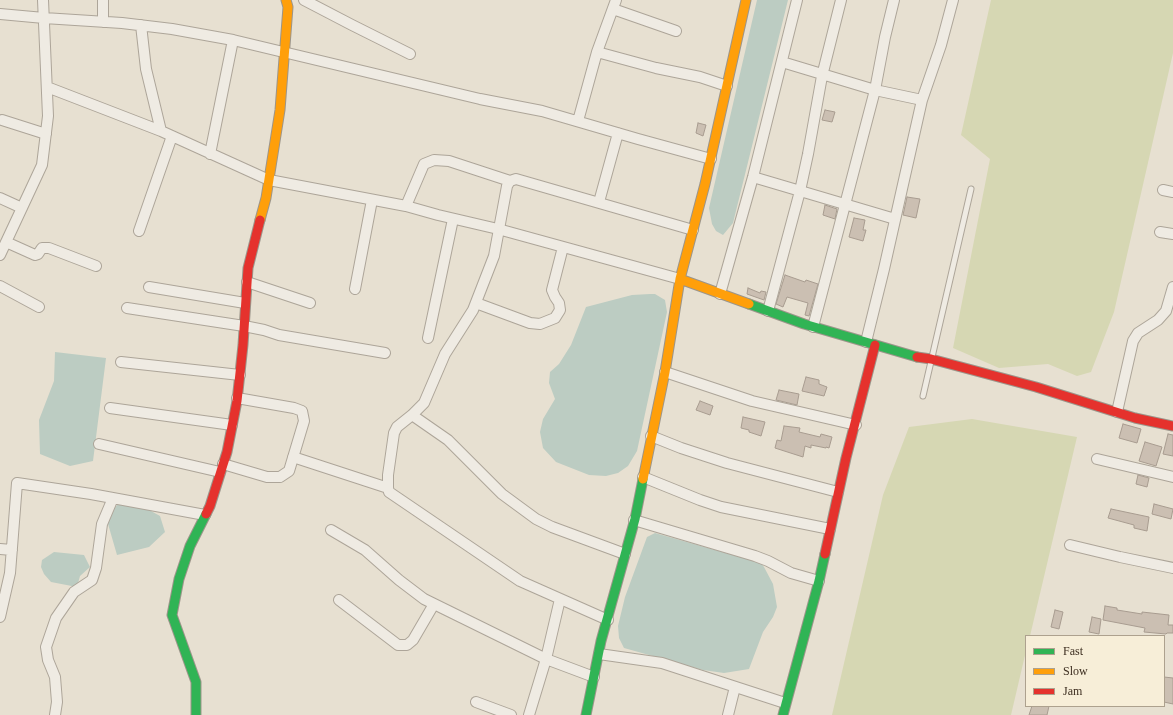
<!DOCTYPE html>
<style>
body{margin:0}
#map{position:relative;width:1173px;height:715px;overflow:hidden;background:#e7e0d1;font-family:Georgia,serif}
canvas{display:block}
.legend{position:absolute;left:1025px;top:635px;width:140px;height:72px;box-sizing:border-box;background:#f7eed8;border:1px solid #ada18e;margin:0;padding:5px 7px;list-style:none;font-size:12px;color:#3d2e20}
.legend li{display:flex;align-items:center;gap:8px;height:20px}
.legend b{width:20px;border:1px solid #ada18e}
</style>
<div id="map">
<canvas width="1173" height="715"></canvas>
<ul class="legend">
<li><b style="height:5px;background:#30b455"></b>Fast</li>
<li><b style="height:5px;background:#ff9f0a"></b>Slow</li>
<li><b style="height:5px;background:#e5322d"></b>Jam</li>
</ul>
</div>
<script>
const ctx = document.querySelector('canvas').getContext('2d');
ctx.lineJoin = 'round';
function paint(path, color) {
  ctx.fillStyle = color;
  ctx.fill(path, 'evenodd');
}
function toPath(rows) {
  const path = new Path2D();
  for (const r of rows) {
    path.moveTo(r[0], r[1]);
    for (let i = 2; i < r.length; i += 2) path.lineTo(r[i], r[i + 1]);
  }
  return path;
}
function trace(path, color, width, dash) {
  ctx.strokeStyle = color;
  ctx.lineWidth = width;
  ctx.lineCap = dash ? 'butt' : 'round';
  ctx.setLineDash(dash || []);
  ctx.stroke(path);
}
paint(toPath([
 [991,0,1173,0,1173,53,1114,312,1091,372,1077,376,1048,364,999,368,953,348,990,159,961,135],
 [972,419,1077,437,1030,636,1026,636,1026,651,1011,715,832,715,883,495,909,427]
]), '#d6d7b3');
paint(toPath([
 [757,0,788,0,733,223,723,235,716,231,712,224,709,208],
 [650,294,655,294,665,300,667,312,637,451,628,466,618,473,606,476,589,475,556,462,543,448,540,432,543,419,555,399,549,383,550,372,559,364,571,345,586,307,632,295],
 [55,352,106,358,93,461,70,466,40,454,39,420,54,381],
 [120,502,142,506,160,516,165,532,149,547,117,555,106,517],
 [655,533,761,563,764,567,773,584,777,607,773,617,763,632,749,669,724,673,703,670,624,648,619,638,618,626,625,597,647,537],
 [54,552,84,555,90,567,80,576,77,587,51,582,44,574,41,567,42,560]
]), '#bcccc2');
const building = toPath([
 [825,110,835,112,832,122,822,120,825,110],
 [698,123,706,125,703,136,696,133,698,123],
 [907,197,920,199,916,218,903,215,907,197],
 [825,205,837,209,835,219,823,215,825,205],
 [854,218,865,220,863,230,866,230,863,241,849,237,854,218],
 [785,275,805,282,806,280,818,284,809,316,805,315,808,303,787,297,783,307,776,304,785,275],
 [748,288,760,293,761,291,766,292,764,300,747,294,748,288],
 [806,377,819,380,819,384,827,387,824,396,802,391,806,377],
 [779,390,799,394,797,405,776,400,779,390],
 [700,401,713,406,710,415,696,410,700,401],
 [743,417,765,422,761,436,749,432,749,430,741,428,743,417],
 [1123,424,1141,429,1137,443,1119,438,1123,424],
 [784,426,800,428,799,432,820,437,821,434,832,437,829,448,826,447,826,448,811,445,811,448,805,446,803,457,775,448,777,440,781,441,784,426],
 [1168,434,1173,435,1173,456,1163,454,1168,434],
 [1145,442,1162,447,1156,466,1139,461,1145,442],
 [1138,475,1149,478,1147,487,1136,484,1138,475],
 [1154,504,1173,509,1171,519,1152,514,1154,504],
 [1111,509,1149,517,1147,531,1134,528,1134,525,1108,518,1111,509],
 [1105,606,1117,608,1117,610,1142,614,1142,612,1169,615,1168,625,1173,625,1173,633,1167,633,1166,634,1144,632,1145,628,1103,620,1105,606],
 [1055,610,1063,612,1059,629,1051,627,1055,610],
 [1092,617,1101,619,1099,634,1089,632,1092,617],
 [1164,677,1173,678,1173,704,1164,702,1164,677],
 [1032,706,1049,706,1047,715,1029,715,1032,706]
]);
paint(building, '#cbbfb2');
trace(building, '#a89c90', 1);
const lane = toPath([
 [923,396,971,189]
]);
const street = toPath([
 [103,0,103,22],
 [304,0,352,25,410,54],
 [613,9,676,31],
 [0,14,44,18,122,23,172,29,233,40,480,99,542,111,638,139,711,159],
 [141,25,146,69,161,131],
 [597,52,656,68,700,77,727,86],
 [782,62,875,90,922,100],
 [47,87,161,131,269,180,406,206,438,215,498,229,680,279],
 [2,120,46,134],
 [578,121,597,52,616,0],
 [210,154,233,40],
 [753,177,895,219],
 [1163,190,1173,192],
 [0,198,22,208],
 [599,202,618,133],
 [406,206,424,164,434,160,449,161,510,181],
 [139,231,172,136],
 [1160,232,1173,234],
 [6,242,35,255,38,254,42,248,49,248,96,266],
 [0,255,42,165,48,116,43,0],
 [247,282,310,303],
 [0,286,39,307],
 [149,287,245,303],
 [355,289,372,200],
 [720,294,753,177,797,0],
 [476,303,530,323,540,324,555,318,560,310,559,303,555,297,552,290,563,247],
 [127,308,244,326,264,330,279,335,385,353],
 [768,311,800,191,808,154,822,76,841,0],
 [813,327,875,90,885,37,894,0],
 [428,338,453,219],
 [866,342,884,269,922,100,941,45,953,0],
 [121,362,240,375],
 [665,372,752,401,856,425],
 [110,408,232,425],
 [1117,412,1133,341,1138,333,1158,320,1166,311,1173,287],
 [412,415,448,440,502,494,536,519,552,527,625,554],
 [651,436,681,448,727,463,838,492],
 [99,444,220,472],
 [293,457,388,488],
 [1097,459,1173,477],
 [223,464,267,477,280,477,289,471,304,421,302,411,294,408,237,398],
 [643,477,700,500,721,507,830,529],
 [634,520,755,556,768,561,791,573,819,581],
 [331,530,365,550,399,580,424,599,546,659,594,677],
 [1070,545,1120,557,1173,568],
 [0,549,12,550],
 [339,600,398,645,407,645,413,640,434,604],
 [0,617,10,573,17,483,91,494,205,515],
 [608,620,520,581,389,492,388,488,388,475,394,433,397,427,412,415,424,403,445,354,473,310,494,256,507,186,510,181,516,179,693,230],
 [599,654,662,663,785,703],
 [476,702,511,715],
 [55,715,57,702,55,677,48,660,46,647,56,618,74,592,92,580,96,568,102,524,113,498],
 [529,715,546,659,560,599],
 [728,715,735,687]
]);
const fast = toPath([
 [749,304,804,324,917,357],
 [196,715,196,682,172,615,179,579,190,546,206,514],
 [586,715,601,641,635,519,643,479],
 [783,715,819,581,825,554]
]);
const slow = toPath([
 [260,220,266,198,280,110,288,7,286,0],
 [680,279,705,184,746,0],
 [643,479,665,372,680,279,749,304]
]);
const jam = toPath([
 [917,357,931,359,1036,387,1135,418,1173,426],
 [206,514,210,506,227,452,237,401,243,345,248,268,260,220],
 [825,554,846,458,875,345]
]);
trace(lane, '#ada599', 7);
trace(street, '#ada599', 12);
trace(fast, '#9c958a', 11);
trace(slow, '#9c958a', 11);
trace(jam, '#9c958a', 11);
trace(lane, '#efebe3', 5);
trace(street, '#efebe3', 10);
trace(fast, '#30b455', 9);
trace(slow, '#ff9f0a', 9);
trace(jam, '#e5322d', 9);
</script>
